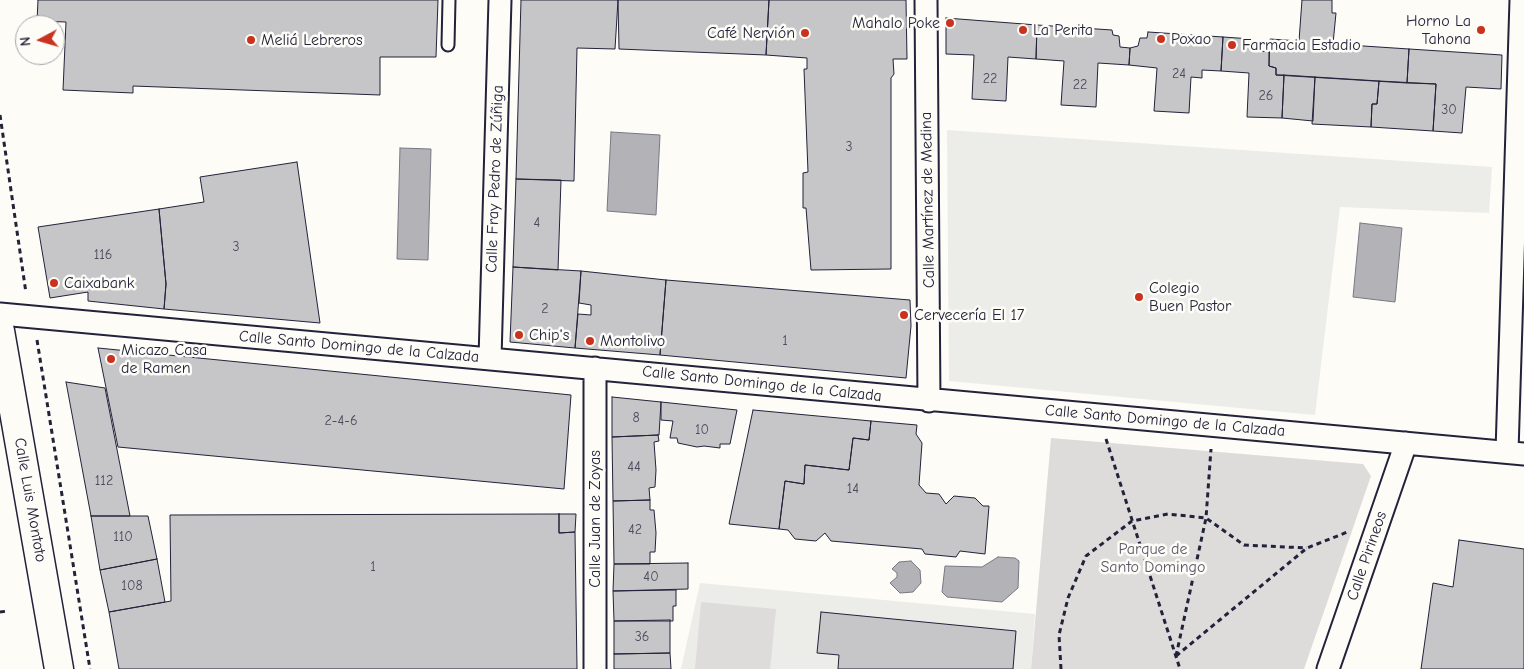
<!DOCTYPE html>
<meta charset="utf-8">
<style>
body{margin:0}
#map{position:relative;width:1524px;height:669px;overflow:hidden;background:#fdfcf7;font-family:"Comic Neue",sans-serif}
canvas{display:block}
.north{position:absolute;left:15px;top:15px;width:50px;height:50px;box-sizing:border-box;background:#fdfcf7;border:1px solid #a5a5ac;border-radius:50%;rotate:264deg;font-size:14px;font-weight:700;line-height:20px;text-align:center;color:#22223b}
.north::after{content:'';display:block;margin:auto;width:18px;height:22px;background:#c8321e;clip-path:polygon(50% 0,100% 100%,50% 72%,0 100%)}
</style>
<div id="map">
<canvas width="1524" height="669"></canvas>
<div class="north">N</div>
</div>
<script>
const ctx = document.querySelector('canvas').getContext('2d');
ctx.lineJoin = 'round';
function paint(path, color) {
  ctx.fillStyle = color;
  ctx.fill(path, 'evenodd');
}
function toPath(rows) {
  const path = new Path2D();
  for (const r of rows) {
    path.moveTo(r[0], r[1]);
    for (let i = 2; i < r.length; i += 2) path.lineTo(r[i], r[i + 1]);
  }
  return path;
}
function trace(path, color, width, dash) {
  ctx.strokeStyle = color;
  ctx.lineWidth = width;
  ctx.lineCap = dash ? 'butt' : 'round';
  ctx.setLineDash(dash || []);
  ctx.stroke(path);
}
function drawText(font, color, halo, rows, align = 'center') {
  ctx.font = font + ' "Comic Neue",sans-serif';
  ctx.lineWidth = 5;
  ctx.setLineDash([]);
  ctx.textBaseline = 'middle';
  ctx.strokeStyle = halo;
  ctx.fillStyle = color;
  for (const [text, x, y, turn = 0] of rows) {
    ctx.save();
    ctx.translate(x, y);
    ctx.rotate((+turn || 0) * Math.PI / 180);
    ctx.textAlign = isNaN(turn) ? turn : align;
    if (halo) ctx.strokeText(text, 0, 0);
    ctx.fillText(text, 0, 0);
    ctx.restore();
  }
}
paint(toPath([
 [947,130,1492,167,1489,213,1340,207,1315,415,949,381],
 [700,583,1035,614,1031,669,681,669]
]), '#ecece9');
paint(toPath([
 [1051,438,1363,464,1371,476,1304,669,1031,669],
 [701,602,776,609,770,669,695,669]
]), '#dddcdb');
const water = toPath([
 [611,132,660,135,656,215,607,211,611,132],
 [400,148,431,149,428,260,397,259,400,148],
 [1360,223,1402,228,1395,302,1353,297,1360,223],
 [998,557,1015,558,1019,561,1018,588,1002,602,947,597,942,592,945,566,982,567,998,557],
 [911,561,920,570,921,583,913,592,900,593,890,583,897,577,897,573,892,569,899,562,911,561]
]);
paint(water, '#b2b2b7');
trace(water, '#787885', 1);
const building = toPath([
 [38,0,438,0,436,57,380,57,380,95,133,86,133,93,63,90,66,22,37,21,38,0],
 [521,0,618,0,615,49,577,48,574,181,516,179,521,0],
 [618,0,769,0,766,55,619,49,618,0],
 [769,0,906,0,907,59,893,59,894,74,891,78,891,269,811,270,806,208,803,208,803,173,808,172,804,69,807,69,807,58,766,55,769,0],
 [1302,0,1332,0,1332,13,1336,13,1333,44,1409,49,1407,83,1276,75,1276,68,1269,66,1270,39,1299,41,1302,0],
 [946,18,1037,25,1036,59,1008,57,1006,101,972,99,974,55,946,54,946,18],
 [1037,25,1112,30,1113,35,1119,36,1120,47,1130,48,1129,65,1098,63,1096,107,1061,105,1064,61,1036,59,1037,25],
 [1148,32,1223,37,1221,71,1202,70,1202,78,1191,77,1189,113,1154,111,1157,68,1129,65,1130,48,1138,46,1140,38,1147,38,1148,32],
 [1223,37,1252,39,1251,50,1269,52,1269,66,1276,68,1276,75,1284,75,1282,118,1247,117,1249,73,1221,71,1223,37],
 [1409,49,1502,55,1501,89,1466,87,1462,133,1433,131,1436,84,1407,83,1409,49],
 [1284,75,1315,77,1313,121,1282,118,1284,75],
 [1315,77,1379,81,1377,104,1372,104,1371,127,1312,124,1315,77],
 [1379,81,1436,84,1433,131,1371,127,1372,104,1377,104,1379,81],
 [297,162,320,323,164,309,166,284,159,209,204,202,200,177,297,162],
 [516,179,561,180,558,270,513,267,516,179],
 [159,209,166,284,164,309,88,301,88,292,50,298,38,227,159,209],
 [513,267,581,271,575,348,510,342,513,267],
 [581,271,666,280,660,355,575,348,578,314,591,315,591,305,579,303,581,271],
 [666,280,910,300,911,326,906,378,660,355,666,280],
 [98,348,571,395,564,489,118,447,98,348],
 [66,382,105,388,130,516,91,516,66,382],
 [612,397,661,402,659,435,612,437,612,397],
 [661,402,737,410,730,444,720,444,720,448,704,446,697,447,678,443,677,438,670,438,673,421,661,420,661,402],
 [753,410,871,421,869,440,853,438,849,470,805,465,804,484,785,481,779,529,729,524,753,410],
 [871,421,917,425,916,434,922,443,919,485,926,493,939,494,946,504,954,496,975,498,983,506,989,506,985,554,960,551,956,557,925,554,922,549,831,541,825,533,816,541,795,539,788,530,779,529,785,481,804,484,805,465,849,470,853,438,869,440,871,421],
 [658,435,659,441,654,442,656,470,655,487,649,488,650,500,613,501,612,437,658,435],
 [650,500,650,510,654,510,656,533,655,552,650,552,650,564,614,564,613,501,650,500],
 [559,514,576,514,575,532,559,533,559,514],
 [559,514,559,533,575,532,577,669,119,669,109,612,171,601,170,515,559,514],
 [91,516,148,516,157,559,100,570,91,516],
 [1459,540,1524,549,1524,669,1421,669,1433,583,1453,587,1459,540],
 [157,559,165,602,109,612,100,570,157,559],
 [688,563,688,589,613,591,614,564,688,563],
 [676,590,676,606,673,606,673,621,614,621,613,591,676,590],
 [821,612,1016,631,1013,669,838,669,839,655,817,653,821,612],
 [670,620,670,653,614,654,614,621,670,620],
 [614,654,670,653,671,669,614,669,614,654]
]);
paint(building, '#c6c6c8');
trace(building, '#22223b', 1);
const service = toPath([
 [448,45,449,0]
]);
const minor = toPath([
 [926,0,929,401],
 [0,314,1524,454],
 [490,359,500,0],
 [595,368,595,669],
 [1507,452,1521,0],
 [1328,669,1406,443]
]);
const secondary = toPath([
 [0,331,59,669]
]);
trace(service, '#22223b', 15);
trace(minor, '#22223b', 25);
trace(secondary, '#22223b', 31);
trace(toPath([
 [0,115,26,293],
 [37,340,90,669],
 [1106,439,1180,669],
 [0,612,8,611],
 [1176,656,1307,548,1350,531],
 [1176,656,1206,518,1211,449],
 [1061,669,1059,635,1068,598,1086,556,1132,521,1168,514,1206,518,1244,545,1307,548]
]), '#22223b', 3, [5, 4]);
trace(service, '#fdfcf7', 11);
trace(minor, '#fdfcf7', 21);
trace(secondary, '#fdfcf7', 28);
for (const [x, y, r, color] of [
 [950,23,5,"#c8321e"],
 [1023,30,5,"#c8321e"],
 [1481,30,5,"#c8321e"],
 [805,33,5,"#c8321e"],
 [1161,39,5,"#c8321e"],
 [251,40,5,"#c8321e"],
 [1232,45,5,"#c8321e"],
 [54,283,5,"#c8321e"],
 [1139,297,5,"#c8321e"],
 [904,315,5,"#c8321e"],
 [519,335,5,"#c8321e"],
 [590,341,5,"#c8321e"],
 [111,359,5,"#c8321e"]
]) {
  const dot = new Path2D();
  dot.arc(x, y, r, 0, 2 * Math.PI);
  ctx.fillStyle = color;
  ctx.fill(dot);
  trace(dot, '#fdfcf7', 2);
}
drawText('14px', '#4b4b5e', null, [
 ["24",1179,74],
 ["22",990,79],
 ["22",1080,85],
 ["26",1266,96],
 ["30",1449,110],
 ["3",849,147],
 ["4",537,223],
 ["3",236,247],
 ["116",103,255],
 ["2",545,309],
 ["1",785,341],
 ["8",636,418],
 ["2-4-6",341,421],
 ["10",702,430],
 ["44",634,467],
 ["112",104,481],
 ["14",853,489],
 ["42",635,530],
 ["110",123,537],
 ["1",373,567],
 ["40",651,577],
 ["108",132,586],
 ["36",642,637]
]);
drawText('16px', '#22223b', '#fdfcf7', [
 ["Horno La",1471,21,"right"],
 ["Tahona",1471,39,"right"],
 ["Mahalo Poke",940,23,"right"],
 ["La Perita",1033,30],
 ["Café Nervión",795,33,"right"],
 ["Poxao",1171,39],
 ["Meliá Lebreros",261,40],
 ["Farmacia Estadio",1242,45],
 ["Caixabank",64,283],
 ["Colegio",1149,288],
 ["Buen Pastor",1149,306],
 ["Cervecería El 17",914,315],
 ["Chip's",529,335],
 ["Montolivo",600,341],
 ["Micazo Casa",121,350],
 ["de Ramen",121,368]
], 'left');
drawText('16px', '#22223b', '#fdfcf7', [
 ["Calle Fray Pedro de Zúñiga",495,179,-88],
 ["Calle Martínez de Medina",928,200,-91],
 ["Calle Santo Domingo de la Calzada",359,347,5],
 ["Calle Santo Domingo de la Calzada",762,384,6],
 ["Calle Santo Domingo de la Calzada",1165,421,5],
 ["Calle Luis Montoto",30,500,80],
 ["Calle Juan de Zoyas",595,519,-90],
 ["Calle Pirineos",1367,556,-71]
]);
drawText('16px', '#5a5a6b', '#fdfcf7', [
 ["Parque de",1153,549],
 ["Santo Domingo",1153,567]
]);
</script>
